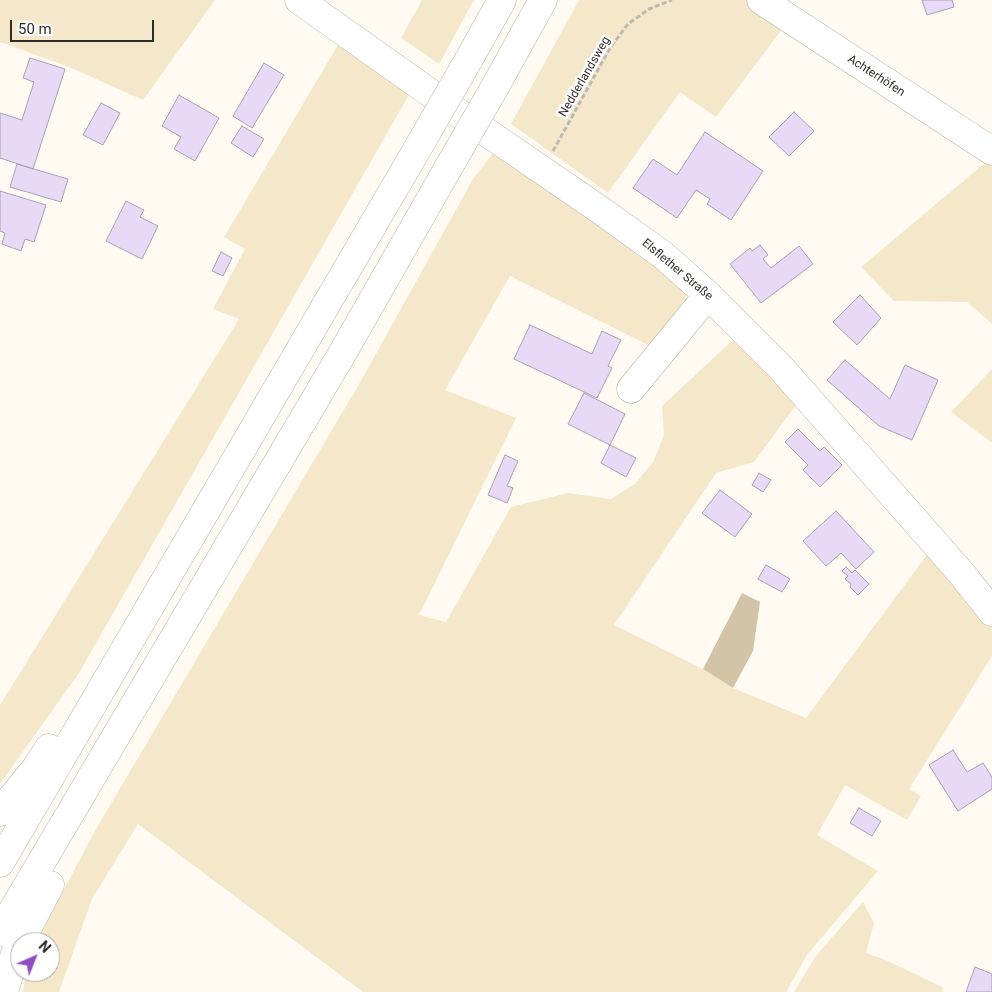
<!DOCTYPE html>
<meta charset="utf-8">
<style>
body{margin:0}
#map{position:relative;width:992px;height:992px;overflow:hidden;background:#fffbf3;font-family:Roboto,sans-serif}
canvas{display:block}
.north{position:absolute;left:10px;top:932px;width:50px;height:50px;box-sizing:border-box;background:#fff;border:1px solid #acaba9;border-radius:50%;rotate:44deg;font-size:14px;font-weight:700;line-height:20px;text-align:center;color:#302d28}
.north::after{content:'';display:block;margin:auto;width:18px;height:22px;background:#904ec2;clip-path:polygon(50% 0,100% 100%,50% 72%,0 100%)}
.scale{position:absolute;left:10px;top:20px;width:144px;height:22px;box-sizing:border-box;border:2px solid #302d28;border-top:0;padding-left:6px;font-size:15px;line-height:18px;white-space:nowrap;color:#302d28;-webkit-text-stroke:4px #fff;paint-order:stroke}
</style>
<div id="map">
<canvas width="992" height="992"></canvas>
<div class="north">N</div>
<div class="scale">50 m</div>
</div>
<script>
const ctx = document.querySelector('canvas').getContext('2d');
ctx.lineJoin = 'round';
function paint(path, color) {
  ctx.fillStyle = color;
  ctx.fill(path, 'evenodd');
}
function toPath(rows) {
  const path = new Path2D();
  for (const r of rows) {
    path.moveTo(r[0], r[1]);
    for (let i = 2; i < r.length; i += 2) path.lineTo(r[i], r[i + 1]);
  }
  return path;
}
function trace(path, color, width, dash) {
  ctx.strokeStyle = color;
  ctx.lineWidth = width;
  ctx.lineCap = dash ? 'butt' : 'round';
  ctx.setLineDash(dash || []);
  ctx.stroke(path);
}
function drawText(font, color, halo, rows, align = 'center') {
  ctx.font = font + ' Roboto,sans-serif';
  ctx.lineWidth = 5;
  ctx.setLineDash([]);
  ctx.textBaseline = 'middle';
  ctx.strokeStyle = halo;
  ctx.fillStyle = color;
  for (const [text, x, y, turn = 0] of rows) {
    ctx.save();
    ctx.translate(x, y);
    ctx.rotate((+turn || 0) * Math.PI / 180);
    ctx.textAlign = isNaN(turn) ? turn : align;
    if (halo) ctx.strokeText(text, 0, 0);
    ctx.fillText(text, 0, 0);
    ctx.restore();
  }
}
paint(toPath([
 [0,0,215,0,143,100,69,67,0,42],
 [422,0,474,0,439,64,401,38],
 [579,0,749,0,786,24,716,117,680,92,608,193,511,124],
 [338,45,410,93,79,673,0,784,0,705,239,319,213,309,245,249,224,237],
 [496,149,689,291,656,349,510,276,445,390,516,418,419,615,446,622,511,507,568,493,611,499,635,484,653,462,664,435,662,406,737,336,798,402,754,462,716,473,614,625,703,669,733,688,806,718,929,552,992,628,992,656,909,789,921,796,907,820,845,785,817,835,878,871,807,955,786,992,363,992,138,824,92,899,59,992,23,992,26,972,50,972,50,942,36,942,96,829,362,379,473,179],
 [986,162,992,166,992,324,967,302,894,301,861,267],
 [992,369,992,443,951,412],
 [863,902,874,923,866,953,888,961,944,988,942,992,794,992,815,957]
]), '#f5e7ca');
paint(toPath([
 [742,593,760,602,753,651,733,688,703,669]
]), '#d3c4a7');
const building = toPath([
 [922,0,952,0,954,7,927,15,922,0],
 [30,58,65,69,33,169,0,158,0,113,22,120,34,82,23,78,30,58],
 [264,63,284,75,252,128,233,116,264,63],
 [179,95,219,118,195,161,174,149,181,137,162,126,179,95],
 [101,103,120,113,103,145,83,135,101,103],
 [794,112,814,131,789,156,769,137,794,112],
 [242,126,264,139,253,157,231,143,242,126],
 [705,132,763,171,731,220,707,204,710,199,696,190,677,218,633,188,653,159,677,175,705,132],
 [17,164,68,179,61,202,10,187,17,164],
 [0,191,46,205,34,242,25,239,21,251,2,244,5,233,0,231,0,191],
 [126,201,144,210,140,217,158,226,142,259,106,241,126,201],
 [760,245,768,255,763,259,771,268,799,246,813,264,761,303,730,264,750,248,752,251,760,245],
 [221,252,232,258,223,276,212,271,221,252],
 [860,295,881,318,857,345,833,322,860,295],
 [530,325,592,354,602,331,621,340,608,366,612,368,597,398,514,359,530,325],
 [845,360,890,399,905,365,938,380,912,440,879,426,827,380,845,360],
 [584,393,625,414,610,445,568,424,584,393],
 [798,429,820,451,824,447,842,465,820,487,803,470,808,465,785,442,798,429],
 [610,445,636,458,626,477,601,463,610,445],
 [505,455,518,461,507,486,513,488,507,503,488,495,505,455],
 [759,473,771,480,763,492,752,485,759,473],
 [720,490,752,514,735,537,702,513,720,490],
 [836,511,874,552,856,569,841,553,826,566,803,541,836,511],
 [766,565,790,579,782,592,758,579,766,565],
 [846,567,852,573,855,570,869,584,858,595,850,587,851,584,845,579,848,576,842,571,846,567],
 [953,750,967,772,983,763,992,777,992,789,958,811,929,765,953,750],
 [859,808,881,821,872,836,850,823,859,808],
 [975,967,992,974,992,992,966,992,975,967]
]);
paint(building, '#e8d9f7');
trace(building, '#a8a2ae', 1);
const minor = toPath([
 [761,0,992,151],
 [631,389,708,295]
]);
const major = toPath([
 [299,0,460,114,593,205,663,255,708,295,782,369,962,574,992,612]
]);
const highway = toPath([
 [468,61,502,0],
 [496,85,543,0],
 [0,812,36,768,49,748],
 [0,863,419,146],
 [0,932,339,359,451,163],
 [4,992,16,950,50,885]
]);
trace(minor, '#b9b3a7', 29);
trace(major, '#b9b3a7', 29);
trace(highway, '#b9b3a7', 29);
trace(toPath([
 [553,151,610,48,628,24,649,9,672,0]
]), '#bebab3', 3, [5, 2.5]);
trace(minor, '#fff', 28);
trace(major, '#fff', 28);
trace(highway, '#fff', 28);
const highwayBridge = toPath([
 [419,146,468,61],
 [451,163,496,85]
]);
trace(highwayBridge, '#b9b3a7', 29, []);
trace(highwayBridge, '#fff', 28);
drawText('12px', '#302d28', '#fff', [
 ["Achterhöfen",876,76,33],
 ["Nedderlandsweg",585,77,-60],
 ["Elsflether Straße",677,270,40]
]);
</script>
